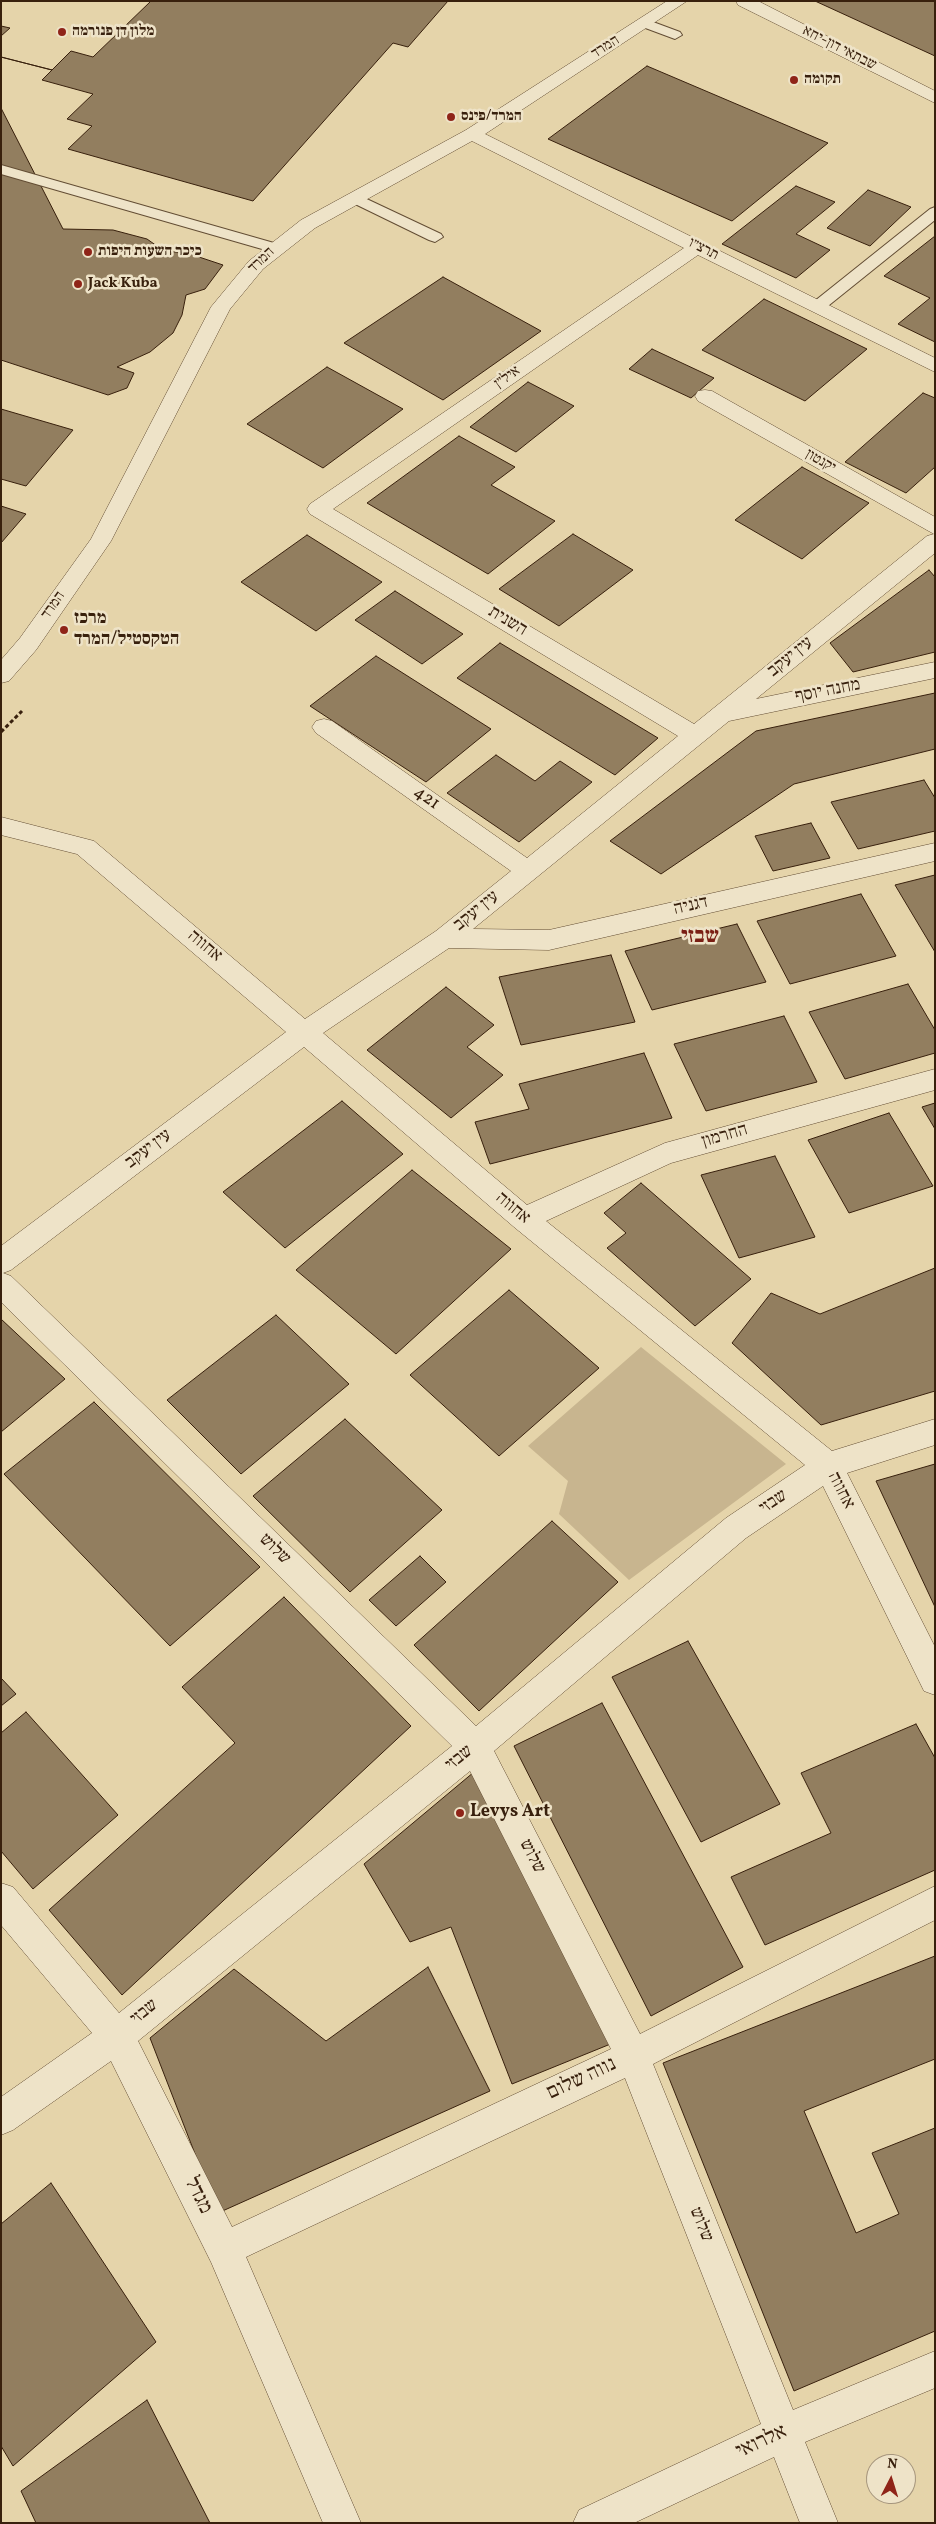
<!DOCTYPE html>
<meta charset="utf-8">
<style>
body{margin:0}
#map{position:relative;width:936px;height:2524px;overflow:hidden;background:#e5d4aa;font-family:Vollkorn,serif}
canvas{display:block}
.frame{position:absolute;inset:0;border:2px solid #38200d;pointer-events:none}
.north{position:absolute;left:866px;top:2454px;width:50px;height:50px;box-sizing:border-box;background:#eee3c8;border:1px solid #a5957d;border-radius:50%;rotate:5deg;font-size:14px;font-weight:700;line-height:20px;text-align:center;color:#38200d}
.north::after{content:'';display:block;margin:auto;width:18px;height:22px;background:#8f2418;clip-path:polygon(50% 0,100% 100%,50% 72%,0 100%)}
</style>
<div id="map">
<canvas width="936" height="2524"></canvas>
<div class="frame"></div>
<div class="north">N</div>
</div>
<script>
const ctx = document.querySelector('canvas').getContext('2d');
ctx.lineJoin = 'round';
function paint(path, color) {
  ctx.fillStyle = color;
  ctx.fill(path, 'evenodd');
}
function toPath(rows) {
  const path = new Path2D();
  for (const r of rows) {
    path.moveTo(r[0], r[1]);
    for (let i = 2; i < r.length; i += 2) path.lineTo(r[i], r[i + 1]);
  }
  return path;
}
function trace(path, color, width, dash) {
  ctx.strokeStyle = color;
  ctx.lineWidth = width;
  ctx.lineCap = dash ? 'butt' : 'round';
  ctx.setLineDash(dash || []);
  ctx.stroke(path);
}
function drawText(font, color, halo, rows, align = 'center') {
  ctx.font = font + ' Vollkorn,"Frank Ruhl Libre",serif';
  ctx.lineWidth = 5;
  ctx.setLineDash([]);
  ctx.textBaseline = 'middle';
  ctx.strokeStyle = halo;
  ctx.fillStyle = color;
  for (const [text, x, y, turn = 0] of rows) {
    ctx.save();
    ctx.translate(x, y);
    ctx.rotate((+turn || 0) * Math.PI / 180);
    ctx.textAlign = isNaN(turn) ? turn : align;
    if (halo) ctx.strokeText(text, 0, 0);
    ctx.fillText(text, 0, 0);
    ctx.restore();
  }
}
paint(toPath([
 [641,1347,786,1464,629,1580,559,1514,568,1481,528,1446]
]), '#c8b58f');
const building = toPath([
 [1,1,151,1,93,57,71,51,52,70,1,57,1,36,10,28,1,26,1,1],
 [1,1,448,1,408,47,393,43,253,201,68,149,92,126,67,119,93,94,42,80,52,70,1,57,1,1],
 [815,1,935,1,935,56,815,1],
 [647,66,828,143,732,221,548,139,647,66],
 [1,108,63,229,113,230,147,239,164,251,187,253,223,265,205,289,186,295,182,315,173,333,150,352,117,367,134,373,127,388,108,395,1,360,1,108],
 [796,186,835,202,796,234,830,250,796,278,722,244,796,186],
 [868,190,911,207,870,246,827,228,868,190],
 [935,236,935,342,898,324,930,298,884,276,935,236],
 [443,277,541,331,443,400,344,343,443,277],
 [764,299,867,349,805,401,702,350,764,299],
 [652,349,714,378,691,398,629,369,652,349],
 [327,367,403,409,323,468,247,424,327,367],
 [528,382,574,406,516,452,470,427,528,382],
 [923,393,935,398,935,467,906,493,845,462,923,393],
 [1,409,73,430,26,486,1,479,1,409],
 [459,436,515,467,491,485,555,521,488,574,367,503,459,436],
 [802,467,869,503,802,559,735,520,802,467],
 [1,506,26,514,1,543,1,506],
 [573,534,633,570,559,626,499,589,573,534],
 [307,535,382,582,316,631,241,582,307,535],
 [929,570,935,577,935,652,853,672,830,643,929,570],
 [395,591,463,634,422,664,355,620,395,591],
 [500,643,658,738,615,775,457,678,500,643],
 [376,656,491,729,426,782,310,706,376,656],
 [935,693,935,749,794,784,661,874,610,841,756,731,935,693],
 [496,755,535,781,560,761,592,782,519,842,447,793,496,755],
 [924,780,935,798,935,831,858,849,831,802,924,780],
 [811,823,830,858,773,871,755,836,811,823],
 [935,875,935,952,895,885,935,875],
 [861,894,896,956,790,984,757,921,861,894],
 [737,924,766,982,652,1010,625,951,737,924],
 [611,955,635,1022,521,1045,499,977,611,955],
 [908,984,935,1030,935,1053,845,1079,809,1012,908,984],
 [446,987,494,1025,467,1047,503,1075,451,1118,367,1050,446,987],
 [784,1016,817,1082,706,1111,674,1044,784,1016],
 [644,1053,672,1118,490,1164,475,1122,529,1109,519,1084,644,1053],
 [342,1101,403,1154,285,1248,223,1192,342,1101],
 [935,1103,935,1129,922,1107,935,1103],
 [889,1113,933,1186,849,1213,808,1140,889,1113],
 [775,1156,815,1237,739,1258,701,1175,775,1156],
 [412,1170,511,1249,396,1354,296,1270,412,1170],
 [641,1183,751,1279,695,1326,607,1248,626,1233,604,1213,641,1183],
 [935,1268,935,1391,821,1425,732,1343,771,1293,820,1314,935,1268],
 [509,1290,599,1368,499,1456,410,1375,509,1290],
 [276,1315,349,1384,241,1474,167,1400,276,1315],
 [1,1319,65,1379,1,1432,1,1319],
 [94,1402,260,1567,170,1646,4,1474,94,1402],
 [345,1419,442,1510,350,1592,253,1496,345,1419],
 [935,1464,935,1607,876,1481,935,1464],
 [552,1521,618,1582,479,1711,414,1645,552,1521],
 [420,1556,446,1582,396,1626,369,1600,420,1556],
 [284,1597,411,1726,122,1995,49,1910,235,1743,182,1687,284,1597],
 [688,1641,780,1804,701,1842,612,1677,688,1641],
 [1,1678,16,1694,1,1706,1,1678],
 [602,1703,743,1967,651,2016,514,1746,602,1703],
 [26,1712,118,1815,33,1889,1,1851,1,1733,26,1712],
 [916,1724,935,1758,935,1870,765,1945,731,1877,831,1833,801,1773,916,1724],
 [474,1772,613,2043,512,2084,451,1927,410,1942,364,1864,474,1772],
 [935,1956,935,2059,804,2111,856,2233,899,2214,872,2153,935,2128,935,2331,794,2391,663,2063,935,1956],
 [428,1967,490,2091,218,2213,150,2038,234,1969,326,2041,428,1967],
 [51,2183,156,2342,13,2466,1,2446,1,2224,51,2183],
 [147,2400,210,2523,36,2523,21,2491,147,2400]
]);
paint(building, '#927e5f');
trace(building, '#38200d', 1);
const service = toPath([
 [645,19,680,32,682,35,675,39,640,26,638,23,640,20,645,19],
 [1,165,281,245,283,248,281,251,269,251,1,174,1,165],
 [356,194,441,234,443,237,435,242,429,240,351,202,348,199,356,194],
 [935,207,935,220,823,310,811,310,809,307,811,304,930,209,935,207]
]);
const minor = toPath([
 [667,1,687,1,485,134,935,358,935,372,698,255,333,509,694,724,927,536,934,534,698,401,695,396,698,391,705,390,712,391,935,517,935,553,756,699,935,662,935,678,729,721,473,929,549,930,935,843,935,861,549,950,449,948,323,1033,527,1205,665,1143,935,1069,935,1090,671,1163,546,1221,832,1451,935,1419,935,1445,847,1473,935,1647,935,1695,924,1691,823,1486,746,1538,494,1751,640,2034,935,1886,935,1920,653,2064,793,2410,935,2351,935,2388,805,2442,838,2523,800,2523,774,2457,634,2523,573,2523,579,2510,761,2424,625,2078,246,2257,361,2523,323,2523,211,2262,111,2061,13,2130,1,2135,1,2097,92,2033,1,1925,1,1883,13,1887,119,2013,452,1746,1,1302,1,1246,286,1032,77,854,1,835,1,817,94,841,305,1019,436,931,511,871,316,733,312,727,316,721,324,719,332,721,527,858,678,736,310,514,307,509,310,504,684,248,472,141,315,228,263,269,230,309,111,541,36,650,9,681,1,683,1,660,20,638,91,539,211,307,249,261,301,220,466,130,667,1],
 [304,1047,514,1227,805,1465,726,1518,476,1726,11,1276,3,1273,11,1270,304,1047],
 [470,1771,611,2049,232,2227,138,2041,470,1771],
 [736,1,758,1,935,91,935,103,738,5,736,1]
]);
trace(service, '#634d34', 2);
trace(minor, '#634d34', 1);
trace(toPath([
 [1,732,22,711]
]), '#38200d', 3, [4, 2.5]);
paint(service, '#eee3c8');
paint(minor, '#eee3c8');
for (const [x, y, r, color] of [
 [62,32,5,"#8f2418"],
 [794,80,5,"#8f2418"],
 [451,117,5,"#8f2418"],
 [88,252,5,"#8f2418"],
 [78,284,5,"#8f2418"],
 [64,630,5,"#8f2418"],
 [460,1813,5,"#8f2418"]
]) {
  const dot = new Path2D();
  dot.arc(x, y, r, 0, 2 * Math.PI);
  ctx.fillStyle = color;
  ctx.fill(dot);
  trace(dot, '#eee3c8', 2);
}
drawText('bold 15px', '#38200d', '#eee3c8', [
 ["מלון דן פנורמה",72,32],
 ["תקומה",804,80],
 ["המרד/פינס",461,117],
 ["כיכר השעות היפות",98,252],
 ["Jack Kuba",88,284]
], 'left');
drawText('15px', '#38200d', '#eee3c8', [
 ["המרד",606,48,-33],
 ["שבתאי דון-יחא",839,49,27],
 ["תרצ״ו",703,250,27],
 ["המרד",262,261,-44],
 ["איל״ן",508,378,-35],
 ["יקנטון",820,462,30],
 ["המרד",54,606,-55]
]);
drawText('bold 18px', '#38200d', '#eee3c8', [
 ["מרכז",74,620],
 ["הטקסטיל/המרד",74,641],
 ["Levys Art",470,1813]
], 'left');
drawText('18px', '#38200d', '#eee3c8', [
 ["השנית",507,622,31],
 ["עין יעקב",791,658,-39],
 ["מחנה יוסף",828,692,-11],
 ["421",426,799,35],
 ["דגניה",691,907,-13],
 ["עין יעקב",477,912,-39],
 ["אחווה",204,947,40],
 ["החרמון",725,1137,-16],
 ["עין יעקב",149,1150,-37],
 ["אחווה",512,1209,40],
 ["אחווה",840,1491,63],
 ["שבזי",774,1503,-34],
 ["שלוש",274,1550,44],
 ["שבזי",460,1759,-39],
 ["שלוש",531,1857,63],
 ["שבזי",145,2013,-39],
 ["שלוש",700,2225,68]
]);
drawText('21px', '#38200d', '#eee3c8', [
 ["נווה שלום",582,2080,-25],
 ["מגדל",197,2196,63],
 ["אלרואי",762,2443,-25]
]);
drawText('bold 22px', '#7a1f14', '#eee3c8', [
 ["שבזי",700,938]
]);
</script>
